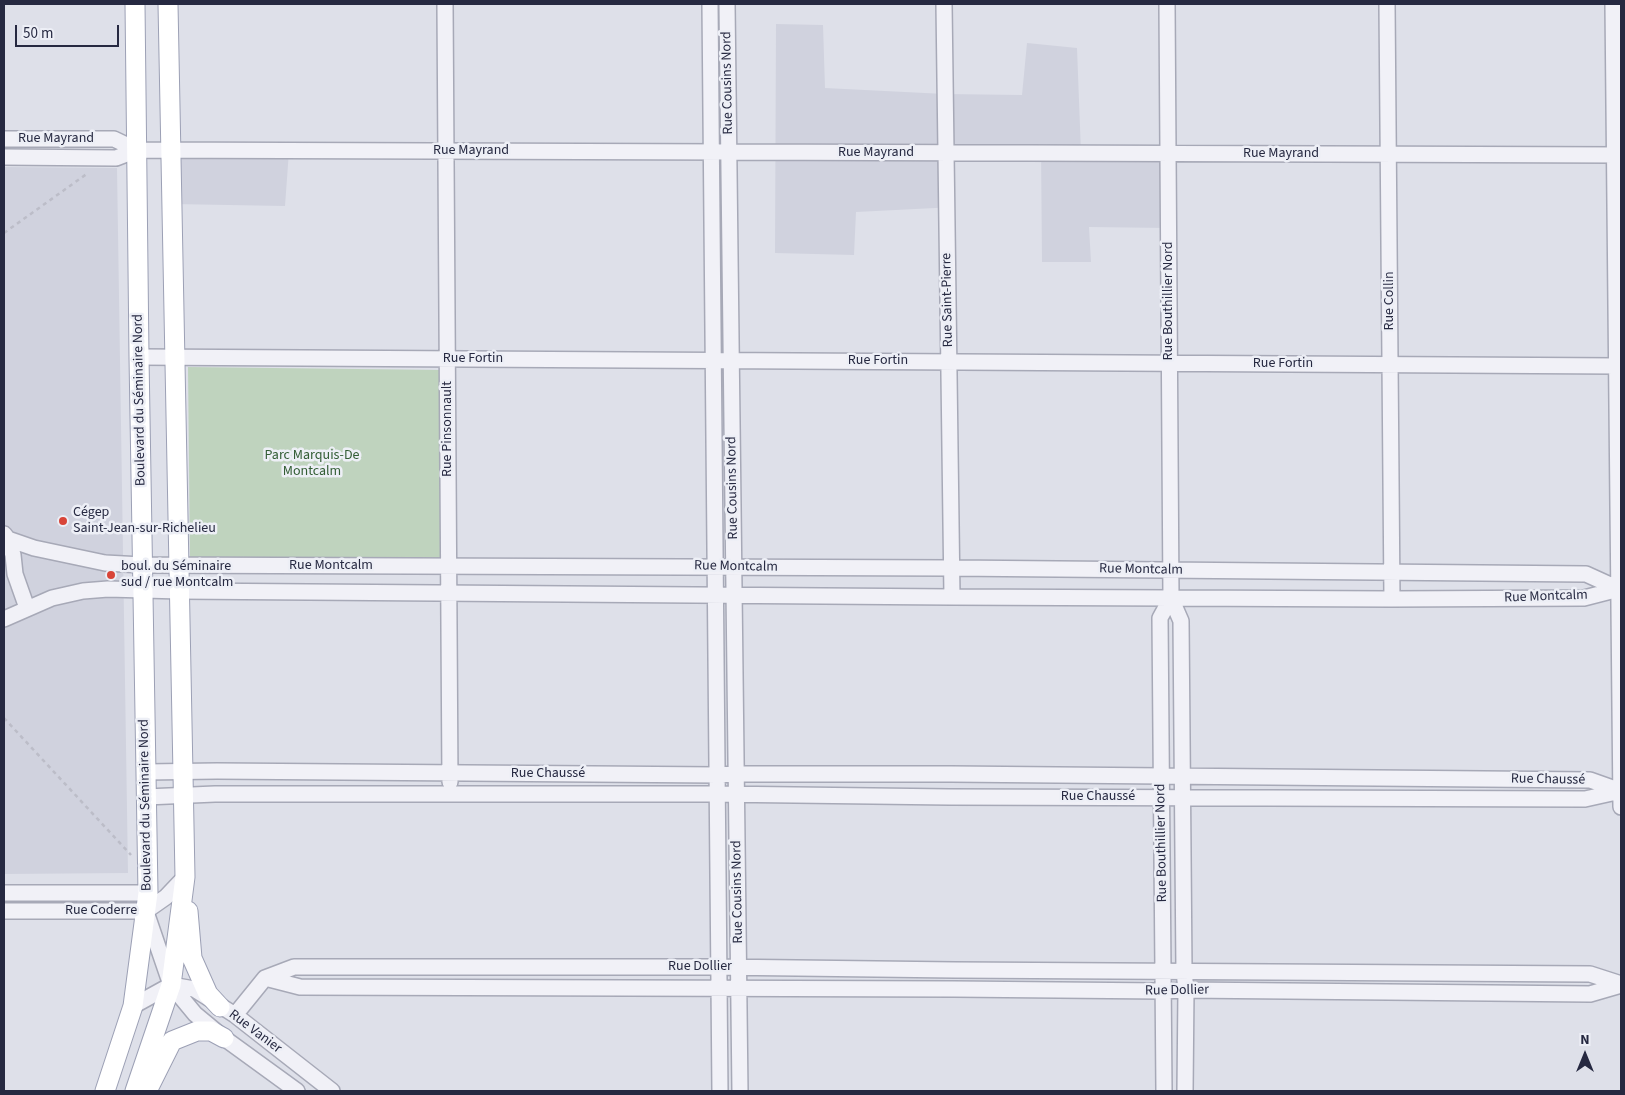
<!DOCTYPE html>
<meta charset="utf-8">
<style>
body{margin:0}
#map{position:relative;width:1625px;height:1095px;overflow:hidden;background:#dee0e9;font-family:"Source Sans 3",sans-serif}
canvas{display:block}
.frame{position:absolute;inset:0;border:5px solid #262941;pointer-events:none}
.north{position:absolute;left:1560px;top:1030px;width:50px;height:50px;-webkit-text-stroke:4px #edeff6;paint-order:stroke;rotate:0deg;font-size:14px;font-weight:700;line-height:20px;text-align:center;color:#262941}
.north::after{content:'';display:block;margin:auto;width:18px;height:22px;background:#262941;clip-path:polygon(50% 0,100% 100%,50% 72%,0 100%)}
.scale{position:absolute;left:15px;top:25px;width:104px;height:22px;box-sizing:border-box;border:2px solid #262941;border-top:0;padding-left:6px;font-size:15px;line-height:18px;white-space:nowrap;color:#262941;-webkit-text-stroke:4px #edeff6;paint-order:stroke}
</style>
<div id="map">
<canvas width="1625" height="1095"></canvas>
<div class="frame"></div>
<div class="north">N</div>
<div class="scale">50 m</div>
</div>
<script>
const ctx = document.querySelector('canvas').getContext('2d');
ctx.lineJoin = 'round';
function paint(path, color) {
  ctx.fillStyle = color;
  ctx.fill(path, 'evenodd');
}
function toPath(rows) {
  const path = new Path2D();
  for (const r of rows) {
    path.moveTo(r[0], r[1]);
    for (let i = 2; i < r.length; i += 2) path.lineTo(r[i], r[i + 1]);
  }
  return path;
}
function trace(path, color, width, dash) {
  ctx.strokeStyle = color;
  ctx.lineWidth = width;
  ctx.lineCap = dash ? 'butt' : 'round';
  ctx.setLineDash(dash || []);
  ctx.stroke(path);
}
function drawText(font, color, halo, rows, align = 'center') {
  ctx.font = font + ' "Source Sans 3",sans-serif';
  ctx.lineWidth = 5;
  ctx.setLineDash([]);
  ctx.textBaseline = 'middle';
  ctx.strokeStyle = halo;
  ctx.fillStyle = color;
  for (const [text, x, y, turn = 0] of rows) {
    ctx.save();
    ctx.translate(x, y);
    ctx.rotate((+turn || 0) * Math.PI / 180);
    ctx.textAlign = isNaN(turn) ? turn : align;
    if (halo) ctx.strokeText(text, 0, 0);
    ctx.fillText(text, 0, 0);
    ctx.restore();
  }
}
paint(toPath([
 [776,24,823,25,825,88,945,94,1022,95,1027,43,1077,48,1081,153,1168,154,1168,228,1089,227,1091,262,1042,262,1041,148,946,153,955,207,856,212,854,255,775,253],
 [171,151,289,151,285,206,172,204],
 [4,167,117,168,128,873,4,874]
]), '#d0d2de');
paint(toPath([
 [188,367,442,370,444,560,190,560]
]), '#bfd3be');
const minor = toPath([
 [445,4,450,782],
 [710,4,720,1091],
 [727,4,740,1091],
 [944,4,952,597],
 [1167,4,1171,598,1181,621,1184,971,1186,990,1185,1091],
 [1387,4,1392,599],
 [1613,4,1621,807],
 [4,139,114,139,137,150],
 [4,157,116,158,137,150,1621,155],
 [139,357,1617,366],
 [4,534,8,539,13,555,15,574,27,608],
 [8,539,34,548,105,563,142,565,952,568,1586,574,1619,589],
 [4,619,52,598,83,591,108,589,180,591,952,597,1392,599,1584,598,1619,589],
 [146,772,217,771,717,775,736,774,951,774,1590,780,1621,791],
 [146,797,215,794,717,794,950,797,1585,799,1621,791],
 [4,893,148,893],
 [4,911,146,911,166,897,185,877],
 [146,912,171,985,195,1014,224,1038,297,1091],
 [265,978,300,987,954,989,1162,991,1186,990,1590,994,1621,985],
 [133,1006,171,985,194,989,235,1015,332,1091],
 [235,1015,265,978,294,967,718,967,955,970,1590,974,1621,984],
 [1164,1091,1160,618,1171,598]
]);
const major = toPath([
 [188,911,192,958,208,994,220,1007],
 [105,1091,133,1006,148,893,139,357,135,4],
 [135,1091,171,985,185,877,168,4],
 [147,1091,172,1041,197,1031,211,1031,224,1038]
]);
trace(minor, '#a7a9b7', 18);
trace(major, '#9ca0b5', 21);
trace(toPath([
 [4,233,88,173],
 [4,718,131,855]
]), '#bcbdc8', 2.5, [4, 4]);
trace(minor, '#f1f1f7', 15);
trace(major, '#fff', 19);
for (const [x, y, r, color] of [
 [63,521,5,"#d84438"],
 [111,575,5,"#d84438"]
]) {
  const dot = new Path2D();
  dot.arc(x, y, r, 0, 2 * Math.PI);
  ctx.fillStyle = color;
  ctx.fill(dot);
  trace(dot, '#edeff6', 2);
}
drawText('14px', '#262941', '#edeff6', [
 ["Rue Cousins Nord",728,83,-91],
 ["Rue Mayrand",56,139],
 ["Rue Mayrand",471,151],
 ["Rue Mayrand",876,153],
 ["Rue Mayrand",1281,154],
 ["Rue Saint-Pierre",948,300,-91],
 ["Rue Bouthillier Nord",1169,301,-90],
 ["Rue Collin",1390,301,-90],
 ["Rue Fortin",473,359],
 ["Rue Fortin",878,361],
 ["Rue Fortin",1283,364],
 ["Boulevard du Séminaire Nord",140,400,-91],
 ["Rue Pinsonnault",448,429,-90],
 ["Rue Cousins Nord",733,488,-91],
 ["Rue Montcalm",331,566],
 ["Rue Montcalm",736,567,1],
 ["Rue Montcalm",1141,570,1],
 ["Rue Montcalm",1546,597,-2],
 ["Rue Chaussé",548,774],
 ["Rue Chaussé",1548,780,1],
 ["Rue Chaussé",1098,797],
 ["Boulevard du Séminaire Nord",146,805,-91],
 ["Rue Bouthillier Nord",1162,843,-91],
 ["Rue Cousins Nord",738,892,-91],
 ["Rue Coderre",101,911],
 ["Rue Dollier",700,967],
 ["Rue Dollier",1177,991,-1],
 ["Rue Vanier",255,1032,37]
]);
drawText('14px', '#325d34', '#edeff6', [
 ["Parc Marquis-De",312,456],
 ["Montcalm",312,472]
]);
drawText('14px', '#262941', '#edeff6', [
 ["Cégep",73,513],
 ["Saint-Jean-sur-Richelieu",73,529],
 ["boul. du Séminaire",121,567],
 ["sud / rue Montcalm",121,583]
], 'left');
</script>
